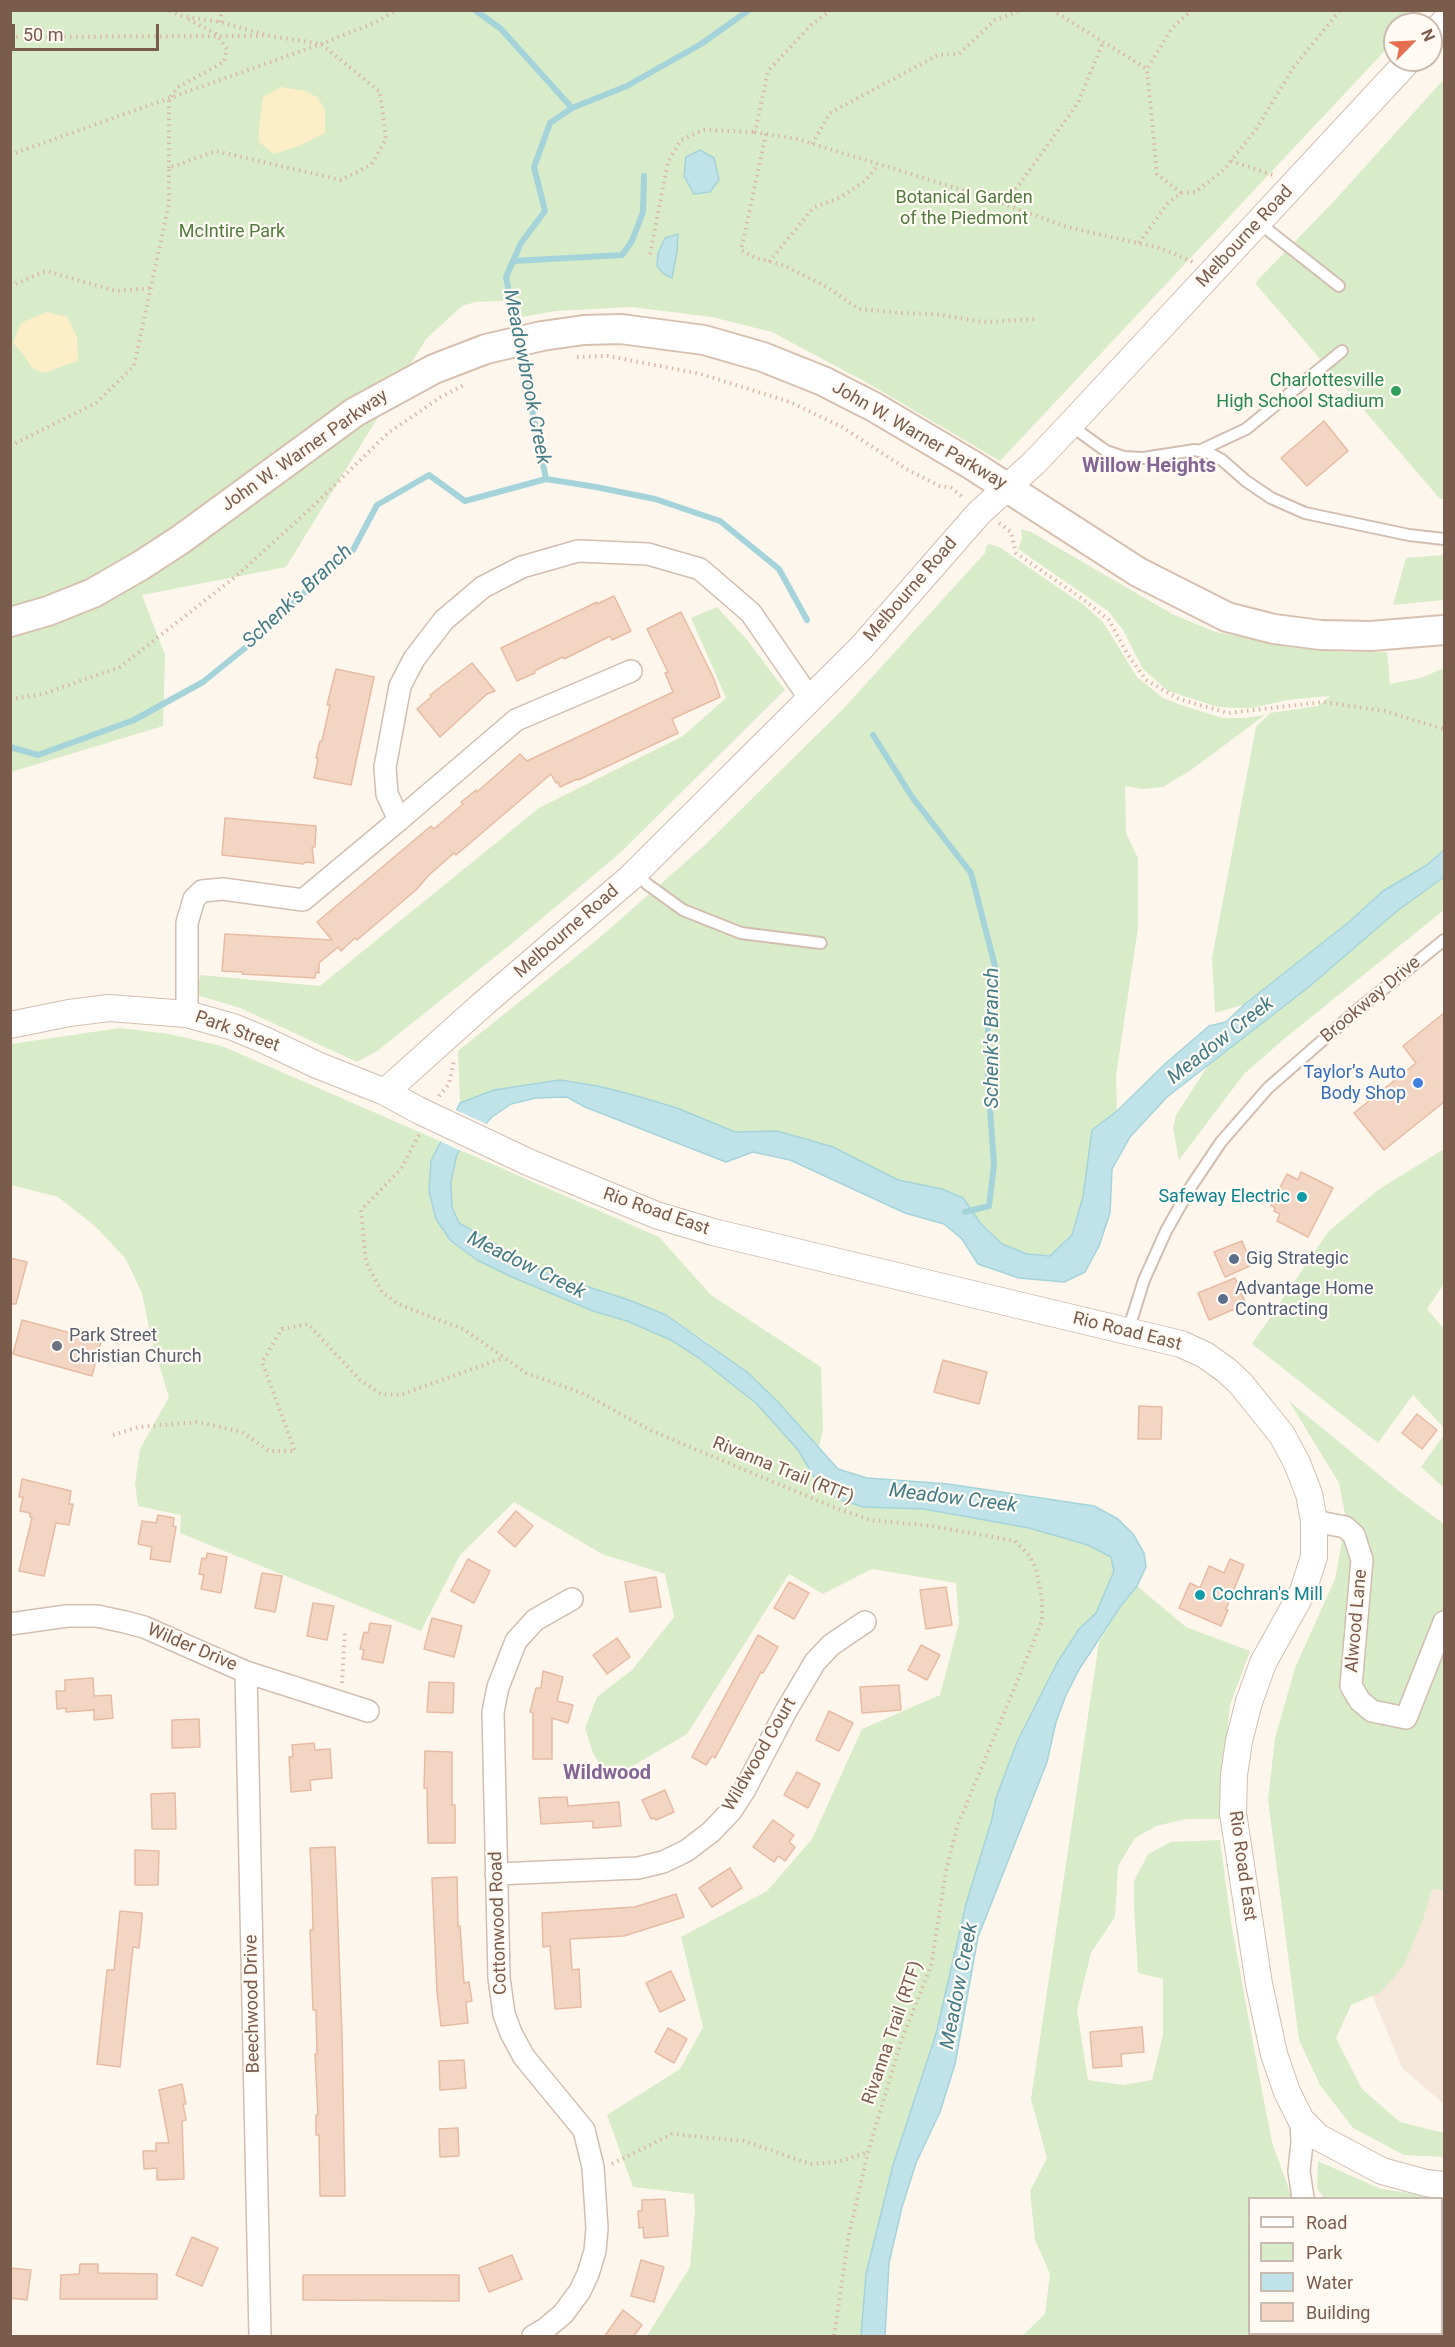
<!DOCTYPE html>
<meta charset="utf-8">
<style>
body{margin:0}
#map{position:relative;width:1455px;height:2347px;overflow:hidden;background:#fdf6ec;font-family:Roboto,sans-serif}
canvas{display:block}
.frame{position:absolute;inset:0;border:12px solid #7a5c4d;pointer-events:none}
.legend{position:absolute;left:1248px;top:2197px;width:195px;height:138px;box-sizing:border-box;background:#fffaf3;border:2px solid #cabbb1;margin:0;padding:8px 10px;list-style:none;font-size:18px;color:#7a5c4d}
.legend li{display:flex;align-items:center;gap:12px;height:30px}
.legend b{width:30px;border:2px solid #cabbb1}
.north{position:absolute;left:1383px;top:12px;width:60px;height:60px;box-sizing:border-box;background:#fffaf3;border:2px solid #cabbb1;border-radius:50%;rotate:66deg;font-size:16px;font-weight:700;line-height:24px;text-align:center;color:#7a5c4d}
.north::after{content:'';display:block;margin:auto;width:21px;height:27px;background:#e76f51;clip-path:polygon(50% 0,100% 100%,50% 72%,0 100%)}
.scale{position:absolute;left:12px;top:24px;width:147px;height:27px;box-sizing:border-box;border:3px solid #7a5c4d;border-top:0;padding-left:8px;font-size:18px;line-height:21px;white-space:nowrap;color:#7a5c4d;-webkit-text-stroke:4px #fffaf3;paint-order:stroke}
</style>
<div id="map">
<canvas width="1455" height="2347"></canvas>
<div class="frame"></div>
<ul class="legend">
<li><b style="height:8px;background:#fff"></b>Road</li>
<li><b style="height:16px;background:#d8ecc9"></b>Park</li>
<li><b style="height:16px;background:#bfe3e8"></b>Water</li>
<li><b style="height:16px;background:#f3d5c3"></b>Building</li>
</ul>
<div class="north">N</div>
<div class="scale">50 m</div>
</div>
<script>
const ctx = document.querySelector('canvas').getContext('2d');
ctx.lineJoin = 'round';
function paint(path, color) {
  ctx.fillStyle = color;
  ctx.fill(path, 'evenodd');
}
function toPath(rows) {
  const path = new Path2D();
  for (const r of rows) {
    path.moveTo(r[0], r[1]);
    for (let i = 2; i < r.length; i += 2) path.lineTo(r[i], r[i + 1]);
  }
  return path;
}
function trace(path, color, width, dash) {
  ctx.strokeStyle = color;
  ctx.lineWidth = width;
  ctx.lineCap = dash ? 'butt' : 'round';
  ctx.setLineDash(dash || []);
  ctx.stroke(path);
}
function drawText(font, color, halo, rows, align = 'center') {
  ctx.font = font + ' Roboto,sans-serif';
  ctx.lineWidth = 4.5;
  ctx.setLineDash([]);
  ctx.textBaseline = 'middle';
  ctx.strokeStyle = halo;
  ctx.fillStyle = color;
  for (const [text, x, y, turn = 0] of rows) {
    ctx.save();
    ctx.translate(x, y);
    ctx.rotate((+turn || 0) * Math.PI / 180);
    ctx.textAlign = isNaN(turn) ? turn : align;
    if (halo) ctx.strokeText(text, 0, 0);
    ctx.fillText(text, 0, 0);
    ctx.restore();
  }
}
paint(toPath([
 [1444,1867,1444,2104,1402,2068,1372,1995,1420,1873]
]), '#f5e8da');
paint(toPath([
 [10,11,1423,11,1410,24,1395,24,1395,40,1000,461,871,385,772,332,712,317,631,307,556,311,522,317,519,300,475,302,462,306,426,339,286,567,142,595,165,655,163,726,11,772],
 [1444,79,1444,499,1440,499,1255,283,1335,200],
 [1021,529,1031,532,1174,615,1216,632,1296,648,1345,652,1387,652,1390,684,1421,678,1444,668,1444,850,1427,865,1383,891,1349,922,1245,1004,1215,1013,1212,958,1256,727,1270,713,1318,706,1330,696,1287,700,1252,708,1236,708,1218,707,1168,691,1143,669,1123,630,1108,611,1018,549,1022,539],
 [989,544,999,547,1084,605,1103,622,1137,677,1163,698,1178,704,1222,718,1246,718,1265,715,1191,770,1163,787,1142,789,1125,786,1126,833,1138,858,1138,928,1116,1076,1117,1111,1092,1130,1083,1197,1072,1235,1050,1256,1028,1254,1002,1244,981,1224,963,1198,942,1189,898,1180,833,1147,777,1131,735,1132,677,1108,637,1096,560,1080,494,1090,460,1103,458,1051,598,939,705,845,842,710,985,553,986,547],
 [1444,555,1444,600,1393,605,1406,558],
 [717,607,748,641,785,690,620,853,510,945,377,1051,357,1062,240,1008,197,995,200,975,320,986,539,808,683,736,726,698,691,618],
 [1444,877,1444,910,1284,1039,1244,1074,1179,1160,1173,1128,1176,1115,1209,1064,1310,986,1397,911],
 [120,1028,169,1034,222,1046,440,1141,431,1161,436,1219,593,1311,627,1321,671,1340,699,1358,757,1404,798,1450,817,1480,863,1507,924,1509,986,1519,1057,1535,1088,1545,1111,1557,1114,1571,1096,1613,1079,1629,1057,1663,996,1798,992,1819,966,1904,936,2034,893,2165,866,2274,861,2336,647,2336,690,2267,695,2211,694,2194,633,2187,607,2115,680,2069,703,2027,681,1937,767,1891,812,1839,862,1729,940,1695,959,1623,956,1583,872,1569,823,1594,789,1574,687,1734,609,1780,593,1753,585,1728,597,1697,632,1670,674,1617,665,1574,602,1554,514,1502,460,1555,421,1631,180,1533,181,1515,138,1506,135,1484,140,1449,169,1397,151,1338,142,1293,125,1258,95,1226,58,1197,11,1185,11,1044],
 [1444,1149,1444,1284,1427,1309,1444,1329,1444,1428,1413,1395,1378,1443,1252,1344,1328,1232,1378,1190],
 [460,1150,659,1237,711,1295,821,1367,823,1430,819,1447,778,1402,704,1340,666,1315,629,1300,548,1274,458,1223,452,1207,451,1182,457,1154],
 [1289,1401,1399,1491,1444,1524,1444,1890,1432,1889,1423,1919,1404,1965,1381,1992,1351,2005,1336,2038,1362,2089,1400,2122,1444,2133,1444,2157,1404,2155,1353,2128,1320,2085,1299,2040,1268,1800,1275,1738,1295,1668,1335,1579,1346,1519,1339,1483],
 [1444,1435,1444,1488,1421,1467],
 [1137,1586,1186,1627,1250,1651,1230,1705,1221,1786,1220,1819,1186,1819,1156,1826,1135,1838,1118,1866,1115,1917,1091,1953,1077,2010,1088,2080,1123,2085,1152,2080,1163,2035,1163,1979,1138,1973,1134,1907,1134,1881,1148,1854,1171,1842,1220,1840,1231,1922,1258,2070,1272,2142,1292,2198,1250,2198,1250,2334,1442,2332,1444,2336,1022,2336,1045,2314,1050,2274,1035,2240,1030,2191,1047,2158,1031,2099,1099,1642,1120,1607],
 [1318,2161,1381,2189,1444,2198,1444,2298,1442,2296,1442,2198,1324,2198,1317,2188]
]), '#d8ecc9');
paint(toPath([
 [281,87,306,91,318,98,325,110,325,133,299,146,274,154,259,142,259,128,263,97],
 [47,312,67,317,77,337,78,361,43,373,32,368,24,355,13,343,21,323]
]), '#fcefc7');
const water = toPath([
 [700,150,714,158,719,180,710,192,694,194,684,176,686,157,700,150],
 [678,234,677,252,672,278,664,274,657,266,658,253,665,238,678,234],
 [1444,850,1444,877,1397,911,1310,986,1167,1097,1130,1137,1112,1169,1110,1213,1099,1246,1085,1272,1064,1282,1019,1278,978,1264,962,1239,944,1224,905,1213,790,1160,753,1152,726,1162,585,1107,567,1097,536,1098,511,1104,492,1117,457,1154,451,1182,452,1207,459,1223,548,1274,629,1300,666,1315,747,1372,778,1402,838,1469,867,1478,948,1484,1094,1506,1118,1519,1133,1534,1144,1553,1146,1567,1137,1586,1120,1607,1080,1668,1066,1695,1056,1722,1047,1762,978,1937,955,2064,940,2112,916,2163,902,2207,889,2263,885,2336,861,2336,866,2274,893,2165,936,2034,966,1904,992,1819,996,1798,1017,1742,1057,1663,1079,1629,1096,1613,1114,1571,1111,1557,1088,1545,1029,1528,924,1509,863,1507,836,1498,816,1480,798,1450,757,1404,699,1358,671,1340,627,1321,593,1311,512,1277,477,1260,451,1241,436,1219,429,1191,431,1161,460,1103,494,1090,560,1080,598,1086,637,1096,677,1108,735,1132,777,1131,833,1147,898,1180,942,1189,963,1198,981,1224,1002,1244,1027,1254,1050,1256,1072,1235,1083,1197,1092,1130,1117,1111,1166,1063,1209,1026,1226,1022,1245,1004,1349,922,1383,891,1427,865,1444,850]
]);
paint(water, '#bfe3e8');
trace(water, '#a5d3da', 1.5);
paint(toPath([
 [453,1109,489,1125,463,1152,438,1140]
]), '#fdf6ec');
trace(toPath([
 [475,10,501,29,572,108],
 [513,261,622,255,632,241,643,212,644,176],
 [517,333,506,277,521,243,545,211,534,167,550,123,572,108,627,86,701,44,749,10],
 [520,349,546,479],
 [873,735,912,797,971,873,995,966,988,1007,988,1080,994,1165,989,1206,965,1212],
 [10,747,38,755,134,720,203,682,261,635,309,588,353,550,377,505,429,475,465,501,546,479,596,487,655,499,720,521,779,569,807,620]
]), '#a5d3da', 6);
const building = toPath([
 [1324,421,1348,451,1307,486,1281,458,1324,421],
 [614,596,631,631,612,640,610,636,564,659,563,657,534,671,535,673,517,681,501,648,597,602,597,604,614,596],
 [681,612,714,679,720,697,672,719,678,733,578,780,577,779,560,787,558,782,556,783,551,774,456,855,454,853,429,875,416,890,357,940,355,938,341,951,338,947,319,963,319,973,316,972,315,978,242,974,243,972,222,971,225,934,332,940,317,922,431,826,434,829,463,804,461,802,476,790,477,792,520,754,527,761,673,692,665,673,668,672,647,629,681,612],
 [472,663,495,691,487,694,440,737,417,709,431,697,430,695,472,663],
 [336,669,374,677,351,785,314,778,318,759,316,758,320,741,322,741,330,705,327,705,336,669],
 [225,818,316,826,315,847,312,847,314,863,305,862,304,864,222,855,225,818],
 [1444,1013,1444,1102,1384,1150,1354,1113,1416,1063,1403,1046,1444,1013],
 [1301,1172,1333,1188,1308,1237,1277,1221,1280,1214,1274,1211,1275,1208,1271,1205,1287,1174,1298,1180,1301,1172],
 [1242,1241,1252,1265,1225,1277,1214,1252,1242,1241],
 [10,1258,27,1262,16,1304,10,1304,10,1258],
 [1235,1278,1246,1304,1209,1320,1198,1293,1235,1278],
 [22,1320,101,1341,92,1376,13,1354,22,1320],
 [943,1360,987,1372,979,1404,934,1392,943,1360],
 [1139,1406,1162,1407,1161,1439,1138,1439,1139,1406],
 [1417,1414,1437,1430,1422,1449,1402,1433,1417,1414],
 [22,1479,71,1491,69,1504,73,1504,69,1525,56,1523,44,1576,19,1571,32,1518,30,1517,30,1513,20,1511,23,1497,19,1497,22,1479],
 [516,1511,533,1526,515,1547,498,1532,516,1511],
 [158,1515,174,1518,173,1526,176,1527,170,1562,150,1559,152,1547,138,1544,142,1521,156,1523,158,1515],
 [207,1553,227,1557,221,1593,201,1589,204,1575,199,1574,202,1558,206,1559,207,1553],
 [468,1559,490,1571,474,1603,451,1591,468,1559],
 [1230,1559,1244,1565,1226,1609,1228,1610,1221,1626,1179,1608,1190,1583,1200,1588,1209,1566,1224,1573,1230,1559],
 [262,1573,282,1576,275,1612,255,1608,262,1573],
 [656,1577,661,1607,630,1612,625,1582,656,1577],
 [789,1582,809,1593,794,1619,774,1608,789,1582],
 [946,1587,952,1625,926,1629,920,1590,946,1587],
 [313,1603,334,1606,327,1640,307,1636,313,1603],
 [432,1618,462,1626,454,1657,424,1649,432,1618],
 [370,1623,391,1626,383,1663,362,1659,364,1650,360,1649,364,1632,368,1633,370,1623],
 [758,1635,778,1647,763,1673,761,1672,715,1758,712,1756,706,1765,692,1757,758,1635],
 [617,1638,630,1657,607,1674,593,1655,617,1638],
 [921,1645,940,1655,927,1680,908,1670,921,1645],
 [543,1671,563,1677,557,1701,573,1705,568,1723,552,1718,552,1759,533,1759,533,1713,530,1712,536,1688,541,1688,543,1671],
 [93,1678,94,1696,111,1695,113,1718,94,1720,94,1710,66,1712,66,1708,57,1709,56,1691,65,1691,65,1680,93,1678],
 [429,1682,454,1683,453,1713,427,1712,429,1682],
 [899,1685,901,1710,862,1713,860,1687,899,1685],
 [829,1711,853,1723,839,1751,816,1740,829,1711],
 [199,1719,200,1747,172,1748,172,1720,199,1719],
 [314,1743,315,1750,330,1749,332,1778,310,1780,311,1790,291,1792,289,1757,293,1757,292,1745,314,1743],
 [425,1751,452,1752,452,1805,455,1805,455,1843,428,1843,427,1788,424,1788,425,1751],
 [797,1772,820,1784,808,1808,784,1795,797,1772],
 [665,1790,674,1812,656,1820,654,1818,651,1819,642,1800,665,1790],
 [175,1793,176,1829,152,1829,151,1794,175,1793],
 [567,1797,568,1806,619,1802,621,1826,593,1828,593,1821,541,1824,539,1798,567,1797],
 [773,1820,794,1835,789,1842,795,1847,785,1861,778,1856,774,1862,753,1847,773,1820],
 [335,1847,342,2034,345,2196,320,2196,319,2135,316,2135,316,2115,318,2115,315,2054,317,2054,316,2010,313,2010,310,1930,313,1930,312,1887,310,1848,335,1847],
 [135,1850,159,1851,158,1885,135,1885,135,1850],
 [730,1868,742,1888,712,1907,699,1888,730,1868],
 [457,1877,458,1926,460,1926,464,1983,469,1982,472,2001,466,2002,468,2023,441,2026,437,1992,432,1878,457,1877],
 [676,1894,684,1917,624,1936,570,1939,572,1970,579,1969,581,2007,555,2009,550,1946,543,1947,542,1913,635,1907,676,1894],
 [120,1911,142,1913,142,1919,139,1948,133,1947,120,2067,97,2064,107,1970,114,1970,120,1911],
 [671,1971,685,2000,660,2012,646,1983,671,1971],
 [1142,2027,1144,2052,1121,2054,1122,2066,1093,2068,1090,2032,1142,2027],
 [668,2028,687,2039,674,2063,655,2052,668,2028],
 [464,2060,466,2088,440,2090,439,2061,464,2060],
 [182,2084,186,2104,183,2104,186,2120,182,2121,184,2179,157,2180,157,2168,144,2169,143,2151,156,2151,156,2143,169,2143,159,2090,182,2084],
 [458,2128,459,2156,440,2157,439,2129,458,2128],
 [665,2199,668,2236,644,2238,643,2227,639,2228,638,2211,642,2211,642,2200,665,2199],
 [192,2237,218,2248,202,2286,176,2275,192,2237],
 [512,2255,522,2279,489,2292,479,2268,512,2255],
 [641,2260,664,2267,654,2302,631,2296,641,2260],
 [80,2264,98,2264,98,2273,157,2274,157,2299,60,2299,61,2275,79,2274,80,2264],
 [10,2268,31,2270,27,2300,10,2298,10,2268],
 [303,2275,459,2275,459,2301,303,2300,303,2275],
 [623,2310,642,2325,633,2337,604,2337,623,2310]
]);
paint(building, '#f3d5c3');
trace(building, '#e6bba3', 1.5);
const service = toPath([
 [1259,223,1339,286],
 [1070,425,1106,451,1124,457,1143,458,1195,450,1209,453,1222,460,1246,481,1271,498,1305,513,1409,535,1444,539],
 [1199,451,1246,429,1342,351],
 [636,873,647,884,683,910,741,933,821,943],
 [1128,1331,1144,1280,1166,1231,1192,1185,1221,1142,1268,1088,1355,1012,1444,940]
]);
const minor = toPath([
 [631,671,516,720,399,820,387,794,385,767,400,686,414,659,444,620,483,587,522,567,578,551,648,554,700,569,751,613,810,699],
 [187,1014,187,923,194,899,202,891,223,889,303,900,399,820],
 [1314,1521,1345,1527,1354,1535,1362,1560,1351,1686,1360,1701,1372,1711,1406,1718,1444,1622],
 [10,1624,67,1616,97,1616,125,1622,144,1627,246,1672,368,1711],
 [246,1672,260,2336],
 [496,1874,638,1868,663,1862,686,1851,711,1832,731,1811,744,1791,786,1711,815,1662,831,1645,865,1622],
 [1301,2120,1302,2143,1299,2171,1303,2198],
 [1442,2309,1444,2310],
 [533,2336,545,2329,563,2314,580,2291,588,2274,595,2251,597,2228,593,2167,584,2130,524,2057,511,2033,504,2014,499,1978,493,1712,498,1687,516,1641,535,1620,572,1599]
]);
const tertiary = toPath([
 [1431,37,1444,22],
 [10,1025,69,1013,109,1008,187,1014,233,1027,262,1039,317,1065,385,1092,418,1110],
 [385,1092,483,1004,630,878,861,648,979,513,1035,462,1070,425,1409,60],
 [528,1162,656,1215,713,1232,1181,1344,1205,1355,1226,1370,1241,1384,1282,1435,1297,1463,1309,1494,1314,1521,1314,1557,1303,1591,1263,1663,1249,1702,1239,1741,1234,1775,1233,1813,1259,1984,1274,2054,1287,2092,1301,2120,1318,2137,1382,2171,1426,2183,1444,2185]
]);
const secondary = toPath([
 [10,622,48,611,93,593,140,566,180,540,355,412,434,369,486,349,542,336,584,330,621,329,704,340,763,357,823,381,874,407,972,465,1138,572,1227,617,1274,629,1321,635,1371,636,1444,630]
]);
trace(service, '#d1beb0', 14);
trace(minor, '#d1beb0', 24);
trace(tertiary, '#d1beb0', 28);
trace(secondary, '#d6c0b0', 32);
trace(toPath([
 [831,10,811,25,768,71,755,132,797,139,979,195,1067,227,1160,248,1193,262],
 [1052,10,1147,69],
 [220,22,222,10],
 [10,37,263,36],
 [766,134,741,250,756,258,783,265,827,287,859,309,902,313,935,314,983,322,1036,319],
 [812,144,830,113,938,55,959,54,995,20,1022,10],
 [10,155,321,44,374,23,397,10],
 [1231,161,1273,175],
 [169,168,169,99,178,87,224,62,227,49,216,34,188,19],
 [1181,193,1157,174,1147,69,1172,28,1192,10],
 [1005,204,1078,103,1103,42],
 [1139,243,1167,204,1181,193,1195,192,1222,172,1255,131,1293,68,1340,10],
 [650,254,668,162,681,140,704,130,755,132],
 [769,262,813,208,841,197,865,181,878,165],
 [10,286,46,271,116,291,151,288],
 [577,357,608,356,701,374,790,402,842,427,908,470,940,486,951,488,964,498],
 [10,446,96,403,134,366,169,203,169,168,216,151,341,180,371,165,386,139,380,92,321,44,270,36,220,22,182,16,168,10],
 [999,523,1011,532,1016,553,1084,600,1109,620,1128,655,1146,680,1179,699,1228,713,1324,702,1384,711,1444,729],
 [10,699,43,694,120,667,235,577,309,510,388,433,441,397,466,384],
 [439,1096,449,1084,454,1060],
 [419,1135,401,1169,361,1210,366,1262,382,1292,398,1304,465,1330,526,1373,582,1393,652,1431,833,1507,870,1520,932,1526,1015,1541,1029,1555,1036,1569,1042,1599,1042,1621,957,1827,946,1871,931,1966,901,2041,868,2152,849,2235,834,2336],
 [113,1435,139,1427,198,1422,242,1432,269,1451,295,1451,262,1362,282,1329,308,1324,360,1380,381,1394,400,1395,503,1358],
 [342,1683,345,1631],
 [612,2164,672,2134,744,2141,810,2164,838,2162,868,2152]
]), '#d9b8a5', 4, [1.5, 4.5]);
trace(service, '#fff', 10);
trace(minor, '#fff', 21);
trace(tertiary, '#fff', 26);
trace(secondary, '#fff', 28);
const tertiaryBridge = toPath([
 [418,1110,528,1162]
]);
trace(tertiaryBridge, '#d1beb0', 28, []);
trace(tertiaryBridge, '#fff', 26);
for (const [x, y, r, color] of [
 [1396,391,6,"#2e9e5b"],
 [1418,1083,6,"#3f7fe0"],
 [1302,1197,6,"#0f9aa8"],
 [1234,1259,6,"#5c6f8a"],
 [1223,1299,6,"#5c6f8a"],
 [57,1346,6,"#6b7280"],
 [1200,1595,6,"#0f9aa8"]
]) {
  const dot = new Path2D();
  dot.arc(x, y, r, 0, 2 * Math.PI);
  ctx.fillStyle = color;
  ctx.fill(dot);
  trace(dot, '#fffaf3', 2);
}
drawText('18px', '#537a41', '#fffaf3', [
 ["Botanical Garden",964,198],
 ["of the Piedmont",964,219],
 ["McIntire Park",232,232]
]);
drawText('18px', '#7a5c4d', '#fffaf3', [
 ["Melbourne Road",1245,237,-47],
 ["John W. Warner Parkway",919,436,30],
 ["John W. Warner Parkway",305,451,-35],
 ["Melbourne Road",911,590,-49],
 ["Melbourne Road",567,932,-41],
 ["Brookway Drive",1371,1000,-40],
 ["Park Street",237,1032,20],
 ["Rio Road East",656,1212,19],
 ["Rio Road East",1127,1332,14],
 ["Rivanna Trail (RTF)",783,1471,22],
 ["Alwood Lane",1357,1621,-85],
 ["Wilder Drive",192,1648,23],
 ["Wildwood Court",760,1755,-60],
 ["Rio Road East",1242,1866,82],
 ["Cottonwood Road",499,1923,-92],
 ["Beechwood Drive",253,2004,-91],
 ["Rivanna Trail (RTF)",893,2033,-71]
]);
drawText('18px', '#27864d', '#fffaf3', [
 ["Charlottesville",1384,381],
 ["High School Stadium",1384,402]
], 'right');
drawText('18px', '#366cbe', '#fffaf3', [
 ["Taylor’s Auto",1406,1073],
 ["Body Shop",1406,1094]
], 'right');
drawText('18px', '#0d838f', '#fffaf3', [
 ["Safeway Electric",1290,1197],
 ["Cochran's Mill",1212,1595,"left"]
], 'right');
drawText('18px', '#4e5e75', '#fffaf3', [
 ["Gig Strategic",1246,1259],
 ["Advantage Home",1235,1289],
 ["Contracting",1235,1310]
], 'left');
drawText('18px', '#5b616d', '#fffaf3', [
 ["Park Street",69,1336],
 ["Christian Church",69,1357]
], 'left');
drawText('italic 20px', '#437c86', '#fffaf3', [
 ["Meadowbrook Creek",526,377,79],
 ["Schenk's Branch",298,597,-43],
 ["Schenk's Branch",993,1038,-90],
 ["Meadow Creek",1221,1041,-38],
 ["Meadow Creek",526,1266,26],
 ["Meadow Creek",953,1499,7],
 ["Meadow Creek",960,1986,-79]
]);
drawText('bold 20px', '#846695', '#fffaf3', [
 ["Willow Heights",1149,467],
 ["Wildwood",607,1774]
]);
</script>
